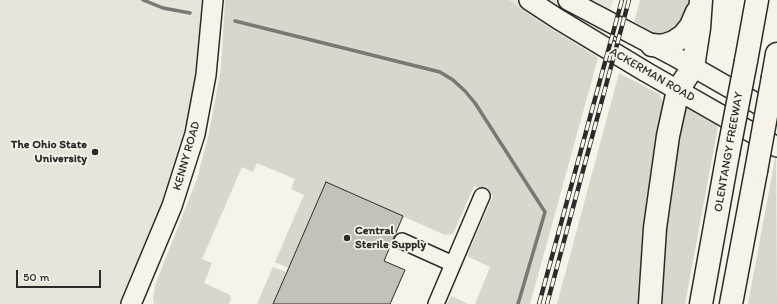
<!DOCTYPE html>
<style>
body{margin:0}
#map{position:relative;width:777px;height:304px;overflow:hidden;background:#f7f3e8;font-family:Itim,sans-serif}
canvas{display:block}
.scale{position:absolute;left:16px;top:270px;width:85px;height:18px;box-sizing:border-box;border:2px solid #2b2b2b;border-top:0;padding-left:5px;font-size:12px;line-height:14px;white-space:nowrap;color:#2b2b2b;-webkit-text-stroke:3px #f7f3e8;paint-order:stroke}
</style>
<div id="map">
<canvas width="777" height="304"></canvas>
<div class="scale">50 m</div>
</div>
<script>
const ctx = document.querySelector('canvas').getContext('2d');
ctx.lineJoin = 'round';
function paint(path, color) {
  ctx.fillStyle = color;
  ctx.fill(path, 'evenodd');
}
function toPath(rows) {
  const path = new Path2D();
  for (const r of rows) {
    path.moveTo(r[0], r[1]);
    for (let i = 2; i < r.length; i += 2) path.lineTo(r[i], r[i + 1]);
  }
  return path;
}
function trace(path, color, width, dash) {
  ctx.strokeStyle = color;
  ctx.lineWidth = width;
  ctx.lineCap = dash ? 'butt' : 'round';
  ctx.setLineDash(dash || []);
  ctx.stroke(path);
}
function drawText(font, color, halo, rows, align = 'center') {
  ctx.font = font + ' Itim,sans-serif';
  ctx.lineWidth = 3.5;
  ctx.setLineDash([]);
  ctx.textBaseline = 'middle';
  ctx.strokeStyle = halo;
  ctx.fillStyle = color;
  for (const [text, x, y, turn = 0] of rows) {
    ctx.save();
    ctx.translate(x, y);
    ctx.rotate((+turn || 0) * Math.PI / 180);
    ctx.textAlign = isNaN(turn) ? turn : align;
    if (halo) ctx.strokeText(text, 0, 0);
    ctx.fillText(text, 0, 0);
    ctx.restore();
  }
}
paint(toPath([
 [0,0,213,0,206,75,131,304,0,304],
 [509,0,613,0,598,58,540,22]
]), '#e8e4da');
paint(toPath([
 [225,0,509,0,540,22,598,58,530,304,475,304,490,267,467,256,493,196,474,186,453,234,445,235,326,182,288,268,275,262,304,195,291,189,295,179,257,163,253,172,242,167,202,259,212,263,204,283,230,295,231,299,229,304,154,304,153,299,155,285,197,179,209,133,221,68],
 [640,0,690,0,687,19,680,34,658,35,634,22],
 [619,73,659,94,666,108,651,178,643,304,557,304],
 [686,106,693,106,719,121,685,304,658,304,661,236,681,112],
 [776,153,777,304,748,304],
 [273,267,286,272,273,304,257,304],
 [451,296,468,304,447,304]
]), '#dad6cc');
trace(toPath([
 [143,0,163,8,190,13],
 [235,21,440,72,453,80,465,91,475,103,545,212,518,304]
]), '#7a7874', 3.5);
const building = toPath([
 [326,182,403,216,384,261,405,270,390,304,273,304,326,182]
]);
paint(building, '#c4c1b9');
trace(building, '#2b2b2b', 1);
const minor = toPath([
 [402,241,453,264],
 [436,304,482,196]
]);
const major = toPath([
 [529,0,558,19,646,72,777,147],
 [568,0,674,56,777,115],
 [131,304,172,206,195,134,206,75,213,0]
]);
const highway = toPath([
 [652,45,662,46,674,42,683,36,691,26,697,12],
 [746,61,757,0],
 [773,77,777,54],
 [650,304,655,228,668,136,678,90,693,67,699,28,701,0],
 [701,304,728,154],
 [731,304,756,171]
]);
trace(minor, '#2b2b2b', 18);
trace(major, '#2b2b2b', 22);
trace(highway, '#2b2b2b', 25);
trace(minor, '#f7f3e8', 15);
trace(major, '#f7f3e8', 19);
trace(highway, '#f7f3e8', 22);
const rail = toPath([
 [539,304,622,0],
 [547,304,629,0]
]);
trace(rail, '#2b2b2b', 4.5);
trace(rail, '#f7f3e8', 3, [9]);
const highwayBridge = toPath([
 [728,154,746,61],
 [756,171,773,77]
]);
trace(highwayBridge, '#2b2b2b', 25, []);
trace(highwayBridge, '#f7f3e8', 22);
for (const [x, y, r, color] of [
 [95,152,4,"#2b2b2b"],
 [347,238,4,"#2b2b2b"]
]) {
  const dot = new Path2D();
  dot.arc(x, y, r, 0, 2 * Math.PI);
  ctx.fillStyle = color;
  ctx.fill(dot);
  trace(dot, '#f7f3e8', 1.5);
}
drawText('12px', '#2b2b2b', '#f7f3e8', [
 ["ACKERMAN ROAD",652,75,30],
 ["OLENTANGY FREEWAY",729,152,-80],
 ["KENNY ROAD",187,156,-74]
]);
drawText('bold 12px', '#2b2b2b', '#f7f3e8', [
 ["The Ohio State",87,145],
 ["University",87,159],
 ["Central",355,231,"left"],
 ["Sterile Supply",355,245,"left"]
], 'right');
</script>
